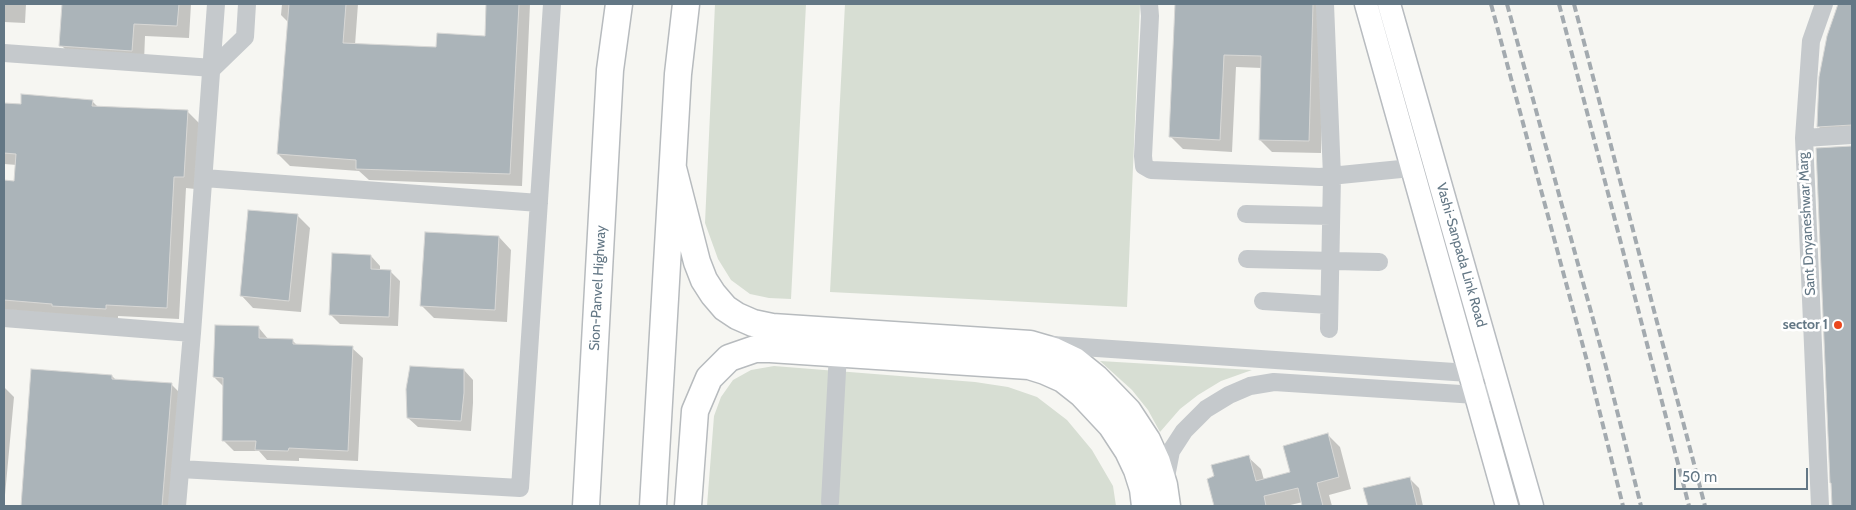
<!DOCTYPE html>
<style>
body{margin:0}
#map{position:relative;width:1856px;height:510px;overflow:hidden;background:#f6f6f2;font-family:Cabin,sans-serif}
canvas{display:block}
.frame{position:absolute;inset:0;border:5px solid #637785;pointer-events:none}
.scale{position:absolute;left:1674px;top:468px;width:134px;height:22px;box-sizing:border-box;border:2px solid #637785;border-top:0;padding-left:6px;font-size:15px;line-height:18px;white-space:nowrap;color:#637785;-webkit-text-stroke:4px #fff;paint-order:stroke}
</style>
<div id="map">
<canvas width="1856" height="510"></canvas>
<div class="frame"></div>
<div class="scale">50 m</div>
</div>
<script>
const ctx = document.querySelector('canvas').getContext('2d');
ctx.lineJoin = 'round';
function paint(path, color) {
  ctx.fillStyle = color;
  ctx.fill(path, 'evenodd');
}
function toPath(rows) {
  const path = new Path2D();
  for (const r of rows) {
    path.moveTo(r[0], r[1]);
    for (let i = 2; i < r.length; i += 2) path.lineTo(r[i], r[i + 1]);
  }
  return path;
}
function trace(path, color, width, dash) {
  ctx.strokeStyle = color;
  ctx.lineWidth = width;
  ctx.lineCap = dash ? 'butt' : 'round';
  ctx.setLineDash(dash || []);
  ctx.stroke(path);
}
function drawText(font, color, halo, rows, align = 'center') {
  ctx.font = font + ' Cabin,sans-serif';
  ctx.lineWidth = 5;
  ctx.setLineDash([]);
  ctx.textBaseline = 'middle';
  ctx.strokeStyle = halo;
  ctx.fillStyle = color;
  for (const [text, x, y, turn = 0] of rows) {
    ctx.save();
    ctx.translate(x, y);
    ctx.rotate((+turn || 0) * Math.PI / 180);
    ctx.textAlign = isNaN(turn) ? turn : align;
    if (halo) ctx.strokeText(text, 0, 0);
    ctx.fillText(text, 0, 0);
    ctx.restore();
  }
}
paint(toPath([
 [715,4,806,4,791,299,769,298,750,294,731,280,718,259,705,223],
 [845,4,1140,4,1127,307,830,292],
 [1100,361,1252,370,1221,381,1198,395,1180,409,1160,432,1148,410,1132,390],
 [774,366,975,382,1008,387,1037,397,1067,420,1092,450,1113,486,1116,506,707,506,714,416,721,397,733,380,751,370]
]), '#d7ded3');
paint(toPath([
 [4,4,26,4,25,23,4,22],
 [63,4,191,4,189,38,145,36,144,62,73,57,61,45],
 [282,4,358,4,355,45,437,48,486,37,487,4,530,4,522,186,369,180,359,171,290,166,278,154,288,22,281,15],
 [1176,4,1325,4,1321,153,1272,152,1260,140,1262,68,1236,67,1232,152,1183,149,1171,137],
 [1839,4,1852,4,1852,137,1830,138,1818,126,1829,37],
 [92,101,99,108,187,111,199,123,195,189,186,188,179,319,118,316,118,321,4,311,4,181,15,182,17,165,4,164,4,104,22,106],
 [1852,147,1852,506,1833,506,1818,149],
 [297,215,310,228,301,312,253,308,241,295],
 [499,237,511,250,507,322,434,318,421,305],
 [371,256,380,266,380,271,390,271,400,281,398,326,340,324,330,314],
 [259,328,269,340,293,341,297,345,352,348,363,358,358,461,299,458,299,461,267,460,259,451,234,451,223,440,224,387,214,377],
 [32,370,112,376,116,380,171,384,184,397,175,506,22,506],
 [464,370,473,380,473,403,471,431,418,427,408,418],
 [4,387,14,397,4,506],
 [1328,435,1340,447,1351,489,1329,495,1332,506,1304,506,1303,502,1286,506,1215,506,1208,479,1248,457,1261,469,1264,480,1291,473],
 [1409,478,1419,488,1423,506,1369,506,1365,489]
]), '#0003');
const building = toPath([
 [62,4,179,4,177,26,134,24,132,51,59,46,62,4],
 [289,4,346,4,343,43,436,47,437,33,485,36,486,4,519,4,510,174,356,169,356,160,277,154,289,4],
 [1175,4,1313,4,1309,141,1259,140,1261,56,1224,55,1220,140,1169,137,1175,4],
 [1838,4,1852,4,1852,125,1817,127,1819,77,1827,36,1838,4],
 [21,94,93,100,92,106,188,110,184,177,174,177,167,308,106,305,106,309,52,306,52,304,4,300,4,180,14,181,16,154,4,153,4,103,21,104,21,94],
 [1852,146,1852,506,1832,506,1831,483,1830,483,1816,148,1852,146],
 [248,210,298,214,289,301,240,296,248,210],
 [425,232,499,236,495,310,420,306,425,232],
 [332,253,371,255,371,269,391,270,389,317,329,315,332,253],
 [215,325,259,326,259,338,293,339,293,344,353,346,348,451,289,448,288,451,255,450,256,441,222,441,223,378,213,377,215,325],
 [410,366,464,369,464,393,461,421,407,418,406,389,410,366],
 [31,369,112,375,112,379,172,383,162,506,21,506,31,369],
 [1328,433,1339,477,1317,483,1323,506,1302,506,1298,488,1264,496,1266,506,1214,506,1207,479,1214,476,1211,465,1249,455,1256,481,1290,472,1283,446,1328,433],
 [1410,477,1417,506,1368,506,1363,488,1410,477]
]);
paint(building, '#abb4b9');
trace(building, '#d7d7d5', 1);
const major = toPath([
 [1366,4,1507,506],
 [1389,4,1532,506]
]);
const highway = toPath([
 [673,168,697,262,704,280,713,294,725,308,737,316,753,323,772,327,1030,344,1054,351,1075,361,1096,378,1128,411,1147,440,1157,462,1164,485,1167,506],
 [586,506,610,70,619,4],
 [653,506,678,74,686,4],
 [688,506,695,411,709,378,729,358,755,349,770,349,1029,366,1045,371,1063,379,1082,394,1111,425,1128,451,1137,470,1143,489,1145,506]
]);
trace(major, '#b8bcc0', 25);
trace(highway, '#b7bbbe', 29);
trace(toPath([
 [1149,4,1150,16,1143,156,1144,166,1151,170,1320,177,1411,168],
 [1325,4,1332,176,1329,329],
 [4,53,213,68,245,37,247,4],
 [1804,138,1852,135],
 [204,178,539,203],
 [1246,214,1331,216],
 [1247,259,1379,262],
 [1263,301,1329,305],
 [4,318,192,333,216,4],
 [1052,345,1469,373,1480,371],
 [180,469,520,488,552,4],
 [1165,482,1171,451,1184,431,1206,409,1229,395,1250,386,1274,382,1476,395,1499,390],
 [830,502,838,353],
 [177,506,192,333],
 [1820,506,1804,138,1811,41,1824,4]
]), '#c5c9cc', 18);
trace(major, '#fff', 22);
trace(highway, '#fff', 26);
trace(toPath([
 [1491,4,1587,361,1623,506],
 [1507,4,1605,363,1641,506],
 [1559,4,1689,506],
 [1574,4,1705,506]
]), '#a3aaaf', 4, [8, 4]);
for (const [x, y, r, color] of [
 [1838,325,5,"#eb471d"]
]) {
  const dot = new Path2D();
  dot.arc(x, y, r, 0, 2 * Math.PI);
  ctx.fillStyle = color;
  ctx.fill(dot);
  trace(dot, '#fff', 2);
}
drawText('14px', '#637785', '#fff', [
 ["Sant Dnyaneshwar Marg",1807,224,-93],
 ["Vashi-Sanpada Link Road",1461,255,74],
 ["Sion-Panvel Highway",598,288,-87]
]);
drawText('bold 14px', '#637785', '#fff', [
 ["sector 1",1828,325]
], 'right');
</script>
